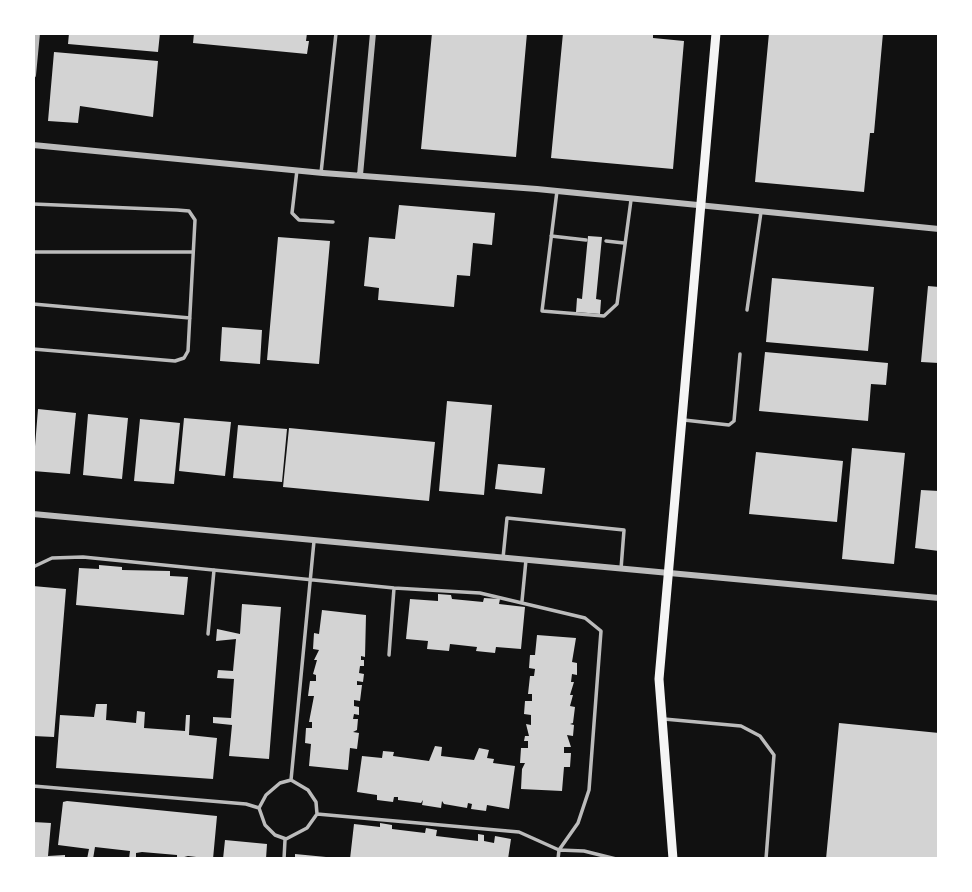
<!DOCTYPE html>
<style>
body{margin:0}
#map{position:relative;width:972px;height:892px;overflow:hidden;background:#111;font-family:"Crimson Pro",serif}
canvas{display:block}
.frame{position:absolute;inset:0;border:35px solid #fff;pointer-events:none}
</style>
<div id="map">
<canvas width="972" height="892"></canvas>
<div class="frame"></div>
</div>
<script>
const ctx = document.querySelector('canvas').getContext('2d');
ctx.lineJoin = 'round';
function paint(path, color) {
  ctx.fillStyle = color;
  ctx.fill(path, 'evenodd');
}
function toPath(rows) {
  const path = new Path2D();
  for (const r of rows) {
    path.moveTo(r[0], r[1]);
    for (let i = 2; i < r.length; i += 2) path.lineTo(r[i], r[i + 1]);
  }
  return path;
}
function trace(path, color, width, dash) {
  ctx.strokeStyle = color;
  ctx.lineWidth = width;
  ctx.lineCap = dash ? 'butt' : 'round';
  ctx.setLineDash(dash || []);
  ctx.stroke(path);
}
paint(toPath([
 [69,33,160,33,158,52,68,44],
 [194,33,307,33,306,41,309,41,307,54,193,43],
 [432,33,527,33,516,157,421,149],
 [563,33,653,33,653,38,684,41,673,169,551,158],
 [769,33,883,33,874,133,870,133,864,192,755,182],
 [54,52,158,61,153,117,80,106,78,123,48,121],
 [399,205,495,213,492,245,473,243,470,276,457,275,454,307,378,300,379,288,364,286,369,237,395,239],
 [588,236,602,237,596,299,601,300,600,314,576,312,577,298,582,299],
 [278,237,330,241,319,364,267,360],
 [772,278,874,287,868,351,766,342],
 [928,286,939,287,939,363,921,362],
 [222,327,262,330,260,364,220,361],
 [765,352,888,363,886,385,871,384,868,421,759,411],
 [447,401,492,405,484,495,439,491],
 [38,409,76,413,70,474,33,471],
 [88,414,128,418,122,479,83,475],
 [184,418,231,422,225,476,179,471],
 [140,419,180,423,174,484,134,481],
 [238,425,287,429,282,482,233,478],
 [289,428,435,442,429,501,283,487],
 [852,448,905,453,894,564,842,559],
 [756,452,843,461,837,522,749,514],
 [498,464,545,468,542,494,495,489],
 [921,490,939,491,939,551,915,548],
 [99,565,122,567,122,570,170,571,170,576,188,577,184,615,76,605,79,568,99,569],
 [33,586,66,589,54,737,33,736],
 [438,594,451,595,452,599,483,602,484,598,500,599,499,604,525,607,521,649,496,647,495,653,476,651,477,647,450,644,449,651,427,649,428,641,406,639,410,599,438,601],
 [242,604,281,607,269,759,229,756,232,725,213,723,213,717,231,718,234,679,217,678,218,670,233,671,236,639,216,641,217,629,240,634],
 [322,610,366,615,365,657,361,656,361,660,364,660,364,666,360,666,359,673,364,674,363,682,357,681,357,685,362,685,360,701,354,700,354,706,359,707,359,715,354,714,353,719,358,719,357,730,353,732,359,733,357,749,350,748,348,770,309,766,311,744,305,743,306,728,312,728,312,722,309,722,314,696,308,696,310,681,316,681,316,675,313,674,317,660,314,660,319,650,313,649,314,633,319,634],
 [537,635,576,638,572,662,577,663,577,675,572,674,571,682,574,682,570,695,573,695,570,706,575,707,573,723,570,724,574,725,573,736,567,735,571,747,564,747,564,753,571,753,570,767,564,767,562,791,521,789,522,769,525,763,520,763,521,748,528,748,528,741,524,741,525,736,529,736,526,724,531,725,531,715,524,714,525,701,532,701,532,694,528,694,530,676,534,676,535,669,529,668,530,655,535,655],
 [96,704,107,704,106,720,136,723,137,711,145,712,144,728,185,731,186,715,190,715,189,735,217,738,213,779,56,768,60,715,94,717],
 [839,723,939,733,939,859,826,859],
 [435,746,442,747,441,756,474,760,479,748,489,750,487,758,494,759,493,763,515,766,509,809,487,805,486,811,471,809,472,804,468,803,467,808,444,804,442,801,441,808,422,805,423,800,421,803,398,800,398,797,394,797,393,802,377,800,377,795,357,792,362,756,382,758,383,751,394,752,393,756,429,761],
 [67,801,217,816,213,859,188,856,177,859,177,855,142,852,136,853,136,859,129,859,130,851,95,847,93,859,87,859,89,849,58,845,63,802],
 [33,822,51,823,48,856,65,855,65,859,33,859],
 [380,823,392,825,392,829,425,833,426,828,437,830,436,836,478,841,478,834,484,835,484,841,494,843,495,836,511,839,508,859,350,859,354,824,380,827],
 [225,840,267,844,266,859,223,859],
 [295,854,326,857,326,859,295,859]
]), '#d3d3d3');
trace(toPath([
 [297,170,292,213,299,220,333,222],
 [321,173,336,33],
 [557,191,542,311,604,316,617,304,631,200],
 [33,204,177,210,189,211,195,220,188,351,184,358,175,361,33,349],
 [551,236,586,240],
 [606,241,624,243],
 [33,252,193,252],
 [33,304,190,318],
 [747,310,761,212],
 [684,420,729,425,734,421,740,354],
 [503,558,507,518,624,530,621,569],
 [33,567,52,558,83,557,394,588,480,593,585,618,601,631,589,790,578,823,559,850,519,832,317,814],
 [522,601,526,560],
 [208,634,214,570],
 [389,655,394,588],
 [664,719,741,726,760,736,774,755,766,859],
 [291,780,314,541],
 [291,780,308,790,316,802,317,814,307,828,286,839,275,835,265,825,259,808,266,795,280,783,291,780],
 [33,786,246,804,259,808],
 [284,859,285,840],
 [558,859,559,850,584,851,616,859]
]), '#bcbcbc', 3.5);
trace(toPath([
 [33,75,37,33],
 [33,145,323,173,537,189,939,229],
 [360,175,373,33],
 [33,514,939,598]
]), '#bcbcbc', 6);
trace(toPath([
 [673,859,659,679,716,33]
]), '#f5f5f5', 9);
</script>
